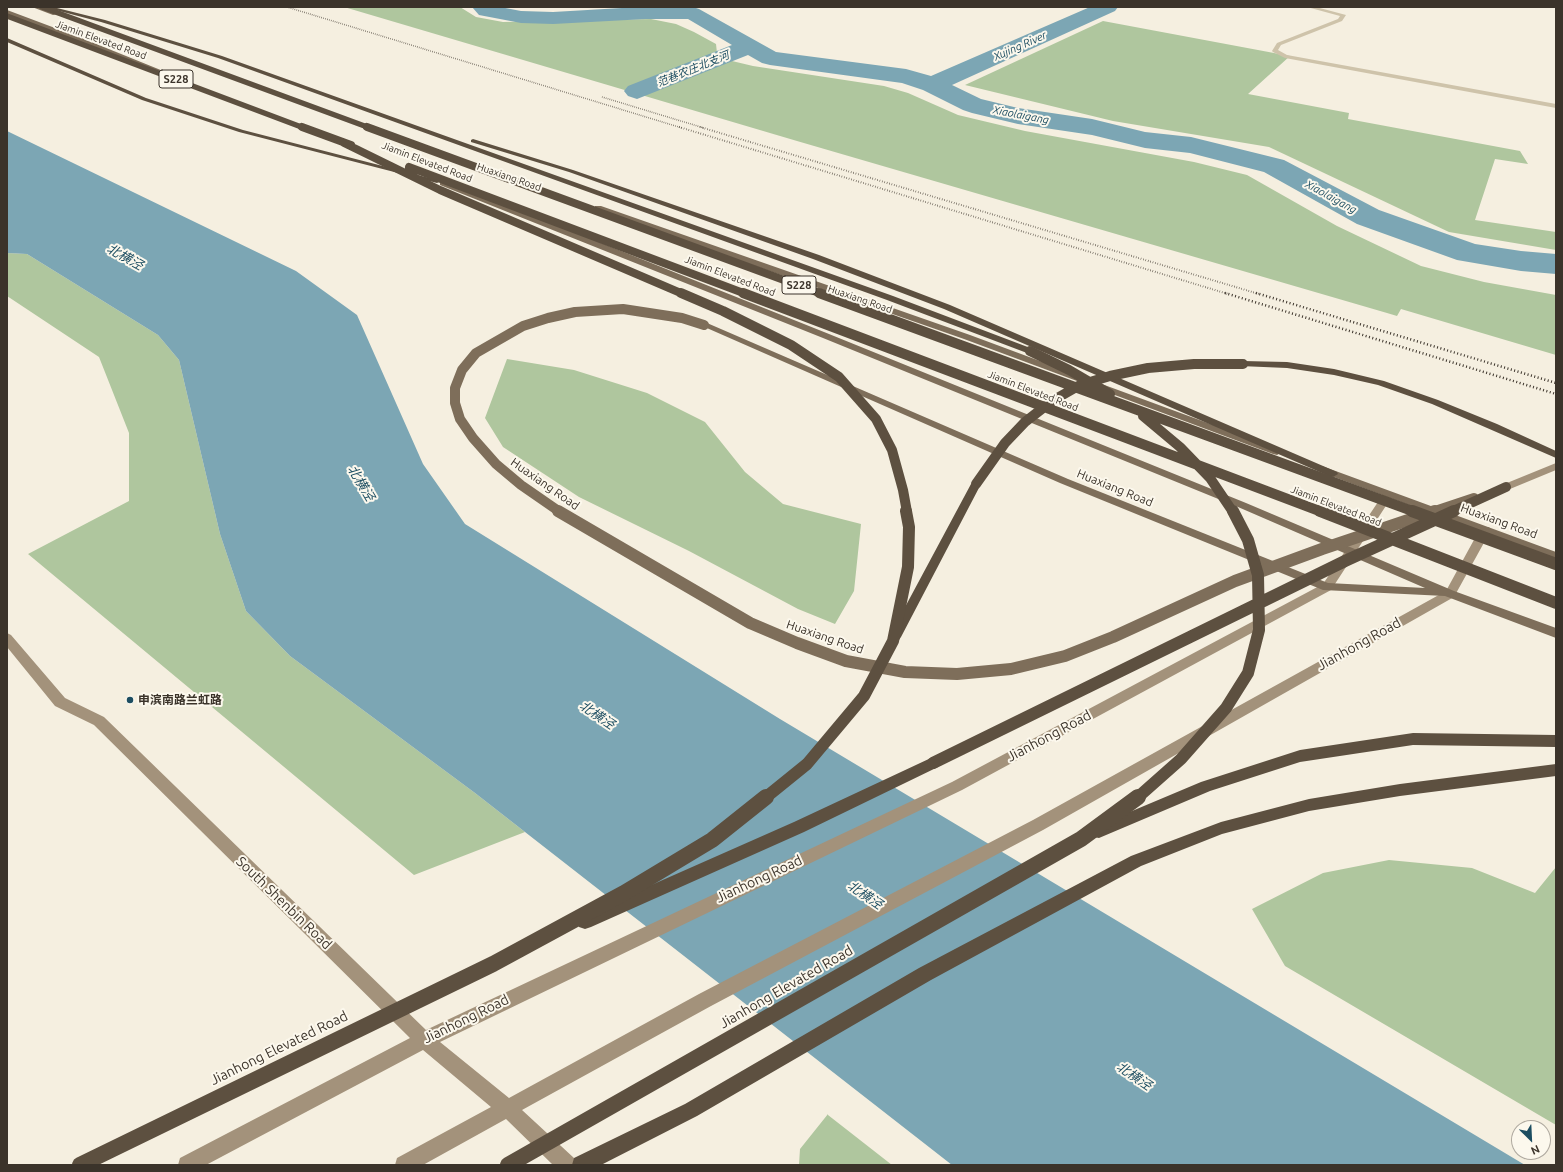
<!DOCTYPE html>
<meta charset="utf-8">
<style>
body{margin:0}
#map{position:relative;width:1563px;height:1172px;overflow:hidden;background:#f5efe0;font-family:Ubuntu,sans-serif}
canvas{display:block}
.frame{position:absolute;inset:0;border:8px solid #3b332a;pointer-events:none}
.north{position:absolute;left:1511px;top:1120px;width:40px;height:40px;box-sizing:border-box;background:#fcf8ed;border:1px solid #afa99f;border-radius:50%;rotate:156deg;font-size:11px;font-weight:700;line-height:16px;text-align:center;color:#3b332a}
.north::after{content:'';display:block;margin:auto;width:14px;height:18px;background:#1c4d61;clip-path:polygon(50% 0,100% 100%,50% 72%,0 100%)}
</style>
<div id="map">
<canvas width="1563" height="1172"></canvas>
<div class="frame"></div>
<div class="north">N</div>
</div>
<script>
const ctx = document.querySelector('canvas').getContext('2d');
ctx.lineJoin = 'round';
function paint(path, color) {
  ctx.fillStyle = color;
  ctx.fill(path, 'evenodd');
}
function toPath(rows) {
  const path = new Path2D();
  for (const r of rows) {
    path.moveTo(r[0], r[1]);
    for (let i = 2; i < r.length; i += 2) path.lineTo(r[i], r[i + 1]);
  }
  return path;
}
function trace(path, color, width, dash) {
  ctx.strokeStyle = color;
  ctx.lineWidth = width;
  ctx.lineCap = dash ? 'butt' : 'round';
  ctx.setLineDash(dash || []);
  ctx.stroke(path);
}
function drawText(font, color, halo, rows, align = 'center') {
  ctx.font = font + ' Ubuntu,"Noto Sans SC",sans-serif';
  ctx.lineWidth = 4;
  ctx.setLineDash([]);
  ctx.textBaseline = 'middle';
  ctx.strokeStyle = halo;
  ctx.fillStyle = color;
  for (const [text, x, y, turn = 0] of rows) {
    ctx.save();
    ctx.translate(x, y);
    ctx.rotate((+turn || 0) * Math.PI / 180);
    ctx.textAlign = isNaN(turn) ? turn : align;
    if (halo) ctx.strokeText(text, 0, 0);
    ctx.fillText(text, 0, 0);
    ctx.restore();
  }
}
paint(toPath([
 [344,7,460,7,476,17,503,22,651,19,676,24,694,32,716,44,717,53,732,61,753,66,884,86,908,93,958,115,1025,131,1194,162,1247,175,1337,226,1421,266,1484,282,1556,295,1556,355,1401,309,1397,316,1387,313,797,141],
 [1103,21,1290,56,1248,94,1349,113,1348,119,1520,151,1528,164,1495,159,1475,220,1556,232,1556,250,1449,232,1269,147,1113,121,965,85],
 [7,253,27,254,158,335,179,360,220,534,246,611,290,656,475,793,525,832,414,875,28,554,129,501,129,433,99,357,7,296],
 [507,359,574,370,647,393,705,422,745,472,783,504,861,524,854,591,835,624,798,609,689,551,579,497,503,447,485,418],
 [1389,860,1472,868,1535,893,1556,867,1556,1125,1285,966,1252,909,1323,873],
 [828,1114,828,1115,892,1165,799,1165,800,1149]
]), '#afc69e');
paint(toPath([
 [7,131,296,271,357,315,423,464,465,524,780,719,1525,1165,952,1165,475,793,290,656,246,611,220,534,179,360,158,335,27,254,7,253]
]), '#7ca6b4');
paint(toPath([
 [472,7,500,7,521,11,553,12,639,7,693,7,699,9,776,52,906,69,931,76,1090,7,1118,7,1115,11,952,85,981,99,1018,108,1092,119,1145,132,1191,137,1284,160,1379,210,1475,244,1521,251,1556,254,1556,274,1521,271,1457,260,1357,224,1264,172,1190,153,1145,148,1092,135,1018,124,972,113,963,110,923,90,902,83,770,65,762,63,748,55,637,99,628,96,624,91,628,86,732,45,688,19,646,19,553,24,521,23,479,15,472,7]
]), '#7ca6b4');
paint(toPath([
 [1307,7,1316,7,1346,15,1342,21,1281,45,1278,50,1287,55,1556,104,1556,108,1285,58,1273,52,1272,51,1277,43,1338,19,1340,16,1307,7]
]), '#cec3aa');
paint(toPath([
 [1556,463,1556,470,1510,489,1506,490,1501,487,1502,485,1556,463],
 [1388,492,1392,493,1393,495,1331,590,962,790,440,1042,509,1098,699,994,1033,820,1446,591,1481,527,1489,527,1491,530,1454,597,1043,830,711,1006,522,1110,574,1158,576,1165,553,1165,506,1119,423,1165,395,1165,397,1158,491,1107,423,1050,206,1165,178,1165,180,1158,410,1038,94,725,55,706,7,647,7,633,11,635,65,698,104,717,426,1030,952,782,1323,584,1384,493,1388,492]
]), '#a3927b');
paint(toPath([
 [32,7,40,7,58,14,53,15,32,7],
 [7,10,79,37,178,77,173,78,7,14,7,10],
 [440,181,446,181,829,334,1246,503,1454,591,1556,628,1556,638,1445,596,1323,590,1060,483,700,325,701,323,707,323,1068,479,1328,583,1425,588,1238,507,823,338,440,185,440,181],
 [595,206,601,206,970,335,1083,377,1085,379,1083,381,1077,381,964,339,595,210,595,206],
 [1099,383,1281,450,1282,452,1277,455,1273,454,1096,388,1094,386,1096,384,1099,383],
 [1322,466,1556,552,1556,560,1318,471,1317,469,1318,467,1322,466]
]), '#7e6e5a');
paint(toPath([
 [44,7,53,7,105,20,222,56,893,296,1033,349,1035,351,1033,353,1027,353,887,300,218,58,101,22,44,7],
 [7,38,146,98,243,130,441,181,437,183,239,132,142,100,7,42,7,38],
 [473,139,573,170,819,255,950,305,1337,472,1338,474,1333,477,1329,476,944,309,813,259,569,172,471,142,471,140,473,139],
 [1243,361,1287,362,1334,369,1384,381,1438,400,1497,424,1556,451,1556,458,1432,404,1378,385,1334,375,1287,368,1240,366,1238,364,1243,361],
 [976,481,981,484,901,637,899,640,895,642,891,640,889,637,971,484,976,481],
 [1413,733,1556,735,1556,747,1413,745,1300,762,1210,791,1099,838,1094,837,1092,832,1094,827,1201,782,1300,750,1413,733],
 [933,757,938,759,940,763,938,767,804,832,591,927,585,929,579,927,577,922,579,917,794,822,933,757],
 [1556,764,1556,776,1400,796,1309,811,1222,834,1141,866,931,980,697,1116,601,1165,572,1165,574,1158,685,1104,919,968,1131,856,1221,822,1309,799,1400,784,1556,764]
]), '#5d5040');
trace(toPath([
 [287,7,682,128],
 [602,97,704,128]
]), '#3b332a', 1.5, [0.5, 1.5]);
trace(toPath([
 [679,127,1228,294],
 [700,127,1259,294]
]), '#3b332a', 2, [0.5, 2]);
trace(toPath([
 [1225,293,1556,394],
 [1256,293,1556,383]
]), '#3b332a', 2.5, [1, 2.5]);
trace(toPath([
 [560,512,521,485,496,464,473,438,460,419,455,403,455,388,462,370,476,353,523,326,548,318,575,312,623,309,682,318,704,325],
 [1432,512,1474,498]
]), '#7e6e5a', 10);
trace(toPath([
 [558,511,750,623,797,643,846,661,905,672,957,674,1011,669,1065,656,1113,637,1235,581,1322,549,1435,511]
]), '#7e6e5a', 12);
trace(toPath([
 [42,7,370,128],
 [7,16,304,128]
]), '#5d5040', 5.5);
trace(toPath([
 [302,127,351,145],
 [367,127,822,294],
 [344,143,440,190,683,294],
 [409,167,746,294]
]), '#5d5040', 8);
trace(toPath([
 [681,293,723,311,791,345,839,377,876,419,892,450,903,490,907,512],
 [743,293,1322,512],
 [819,293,1415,512],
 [1030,351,1069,370,1110,394],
 [1143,416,1180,447,1210,478,1233,512],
 [976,484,1005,443,1025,422,1052,401,1080,385,1110,376,1148,368,1194,364,1243,364],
 [1451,512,1506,487]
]), '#5d5040', 10);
trace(toPath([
 [1320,511,1556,603],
 [1412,511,1556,564],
 [933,763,1345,561,1454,511],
 [765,798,807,764,864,696,893,641,908,567,909,527,906,511],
 [1137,798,1181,759,1226,708,1248,673,1259,630,1258,575,1248,540,1233,511]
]), '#5d5040', 12);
trace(toPath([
 [80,1165,493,964,624,893,712,840,766,797],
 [508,1165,1081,839,1138,797]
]), '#5d5040', 16);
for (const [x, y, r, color] of [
 [130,700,4,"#1c4d61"]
]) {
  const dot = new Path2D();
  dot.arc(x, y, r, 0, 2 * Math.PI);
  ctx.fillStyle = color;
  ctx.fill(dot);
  trace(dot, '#fcf8ed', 1.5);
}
drawText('10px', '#3b332a', '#fcf8ed', [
 ["Jiamin Elevated Road",101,40,20],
 ["Jiamin Elevated Road",427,162,21],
 ["Huaxiang Road",509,177,19],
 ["Jiamin Elevated Road",730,276,21],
 ["Huaxiang Road",860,299,19],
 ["Jiamin Elevated Road",1033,391,21],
 ["Jiamin Elevated Road",1336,506,21]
]);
drawText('italic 11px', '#1c4d61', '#fcf8ed', [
 ["Xujing River",1020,46,-24],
 ["范巷农庄北支河",693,69,-22],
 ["Xiaolaigang",1021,115,11],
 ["Xiaolaigang",1331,197,29]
]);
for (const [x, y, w] of [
 [176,79,34],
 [799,285,34]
]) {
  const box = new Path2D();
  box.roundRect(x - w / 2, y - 9, w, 18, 3);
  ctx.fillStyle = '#fcf8ed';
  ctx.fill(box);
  trace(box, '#3b332a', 1);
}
drawText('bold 11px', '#3b332a', null, [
 ["S228",176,79],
 ["S228",799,285]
]);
drawText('12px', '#3b332a', '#fcf8ed', [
 ["Huaxiang Road",545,484,35],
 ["Huaxiang Road",1115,488,22],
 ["Huaxiang Road",1499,521,20],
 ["Huaxiang Road",825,637,19]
]);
drawText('bold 12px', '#3b332a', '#fcf8ed', [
 ["申滨南路兰虹路",138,700]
], 'left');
drawText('italic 13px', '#1c4d61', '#fcf8ed', [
 ["北横泾",125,257,29],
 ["北横泾",361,483,59],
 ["北横泾",597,715,34],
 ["北横泾",865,895,34],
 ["北横泾",1134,1076,34]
]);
drawText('14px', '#3b332a', '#fcf8ed', [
 ["Jianhong Road",1359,644,-29],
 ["Jianhong Road",1049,736,-28],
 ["Jianhong Road",759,879,-25],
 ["South Shenbin Road",284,903,44],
 ["Jianhong Elevated Road",786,987,-30],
 ["Jianhong Road",466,1019,-26],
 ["Jianhong Elevated Road",279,1048,-26]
]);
</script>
